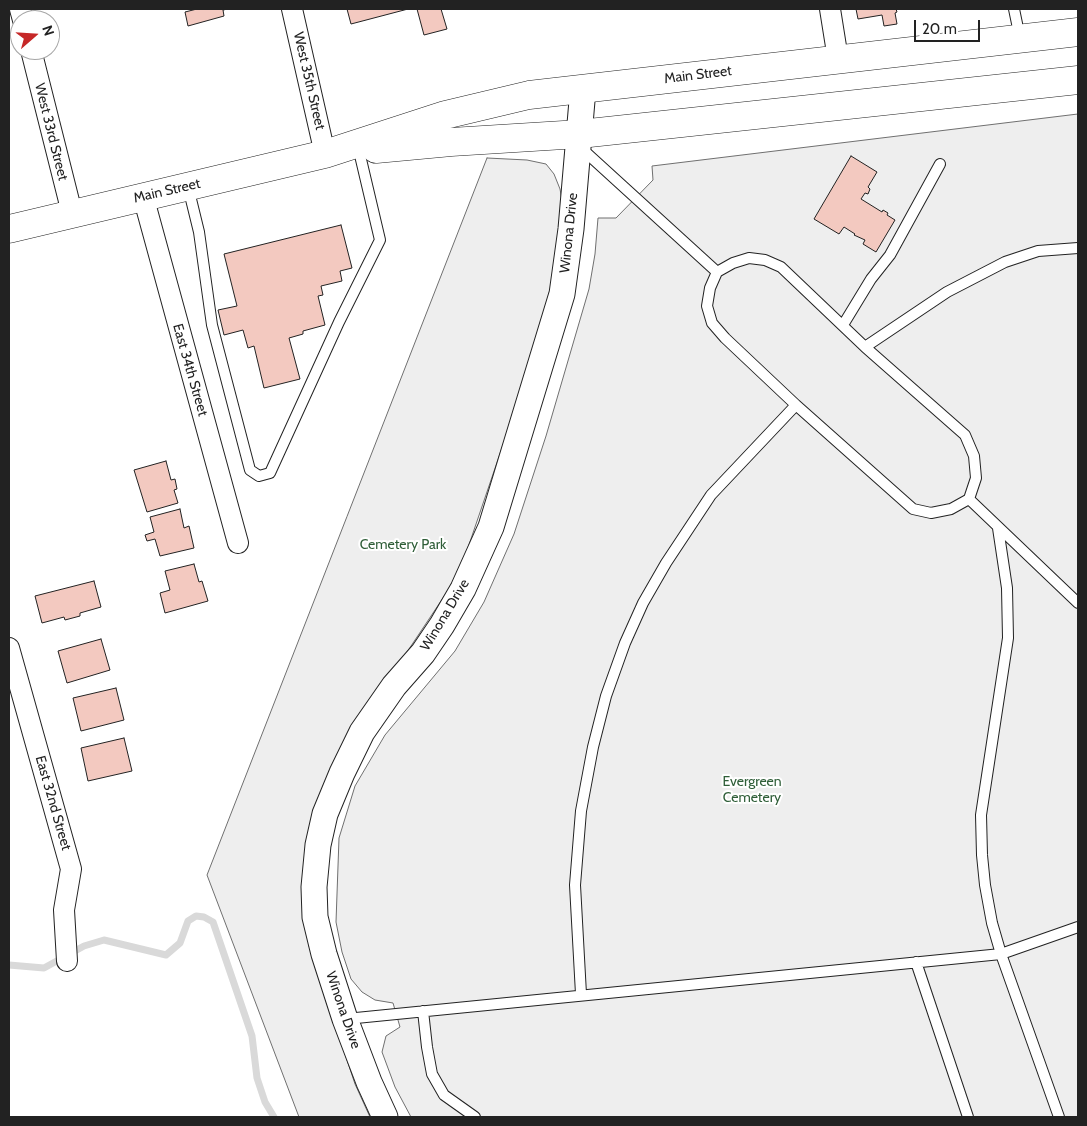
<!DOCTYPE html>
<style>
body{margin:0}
#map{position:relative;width:1087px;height:1126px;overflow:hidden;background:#fff;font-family:Cabin,sans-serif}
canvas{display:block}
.frame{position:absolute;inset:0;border:10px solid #222;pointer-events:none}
.north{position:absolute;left:10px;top:10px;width:50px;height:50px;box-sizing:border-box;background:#fff;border:1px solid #a7a7a7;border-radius:50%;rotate:71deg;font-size:14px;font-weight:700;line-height:20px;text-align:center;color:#222}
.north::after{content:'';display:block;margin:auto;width:18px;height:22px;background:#c62828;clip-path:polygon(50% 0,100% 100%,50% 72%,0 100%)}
.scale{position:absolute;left:914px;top:20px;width:66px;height:22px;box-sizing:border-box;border:2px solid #222;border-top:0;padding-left:6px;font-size:15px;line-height:18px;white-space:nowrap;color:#222;-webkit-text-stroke:4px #fff;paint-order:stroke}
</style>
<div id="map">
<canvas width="1087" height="1126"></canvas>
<div class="frame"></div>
<div class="north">N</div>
<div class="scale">20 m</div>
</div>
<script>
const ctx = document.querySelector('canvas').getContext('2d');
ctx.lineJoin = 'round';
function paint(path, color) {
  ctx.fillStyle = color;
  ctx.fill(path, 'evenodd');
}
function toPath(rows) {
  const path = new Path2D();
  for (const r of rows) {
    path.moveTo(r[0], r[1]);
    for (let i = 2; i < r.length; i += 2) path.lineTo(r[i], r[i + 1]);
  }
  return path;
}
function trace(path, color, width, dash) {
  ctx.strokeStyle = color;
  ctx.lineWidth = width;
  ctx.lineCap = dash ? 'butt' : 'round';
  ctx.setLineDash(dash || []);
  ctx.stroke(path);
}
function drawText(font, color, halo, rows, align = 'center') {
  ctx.font = font + ' Cabin,sans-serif';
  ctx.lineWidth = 4;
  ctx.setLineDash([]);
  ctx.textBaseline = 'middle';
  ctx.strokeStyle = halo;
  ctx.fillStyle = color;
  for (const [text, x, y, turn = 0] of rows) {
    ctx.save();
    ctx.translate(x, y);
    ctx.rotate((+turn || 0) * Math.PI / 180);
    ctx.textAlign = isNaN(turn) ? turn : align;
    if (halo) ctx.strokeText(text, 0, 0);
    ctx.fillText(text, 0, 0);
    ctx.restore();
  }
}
const green = toPath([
 [1078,114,1078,1117,411,1117,395,1087,382,1052,386,1036,400,1027,393,1003,375,1000,362,992,351,979,342,952,336,922,339,838,355,786,385,735,455,651,484,602,514,534,546,436,589,289,595,254,598,218,616,218,653,180,652,166,1078,114],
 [487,158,527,160,546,164,554,174,560,189,563,206,560,255,521,392,459,574,407,652,351,726,313,817,303,883,309,946,355,1084,370,1117,299,1117,207,875,487,158]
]);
paint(green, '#eee');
trace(green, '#6f6f6f', 1);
trace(toPath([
 [9,965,44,968,84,946,104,940,166,955,180,943,188,921,196,916,204,917,213,922,252,1036,257,1078,265,1102,274,1117]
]), '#d9d9d9', 7);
const building = toPath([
 [197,9,228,9,223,10,224,16,188,26,185,12,197,9],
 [347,9,408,9,351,24,347,9],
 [417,9,441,9,447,29,424,35,417,9],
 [856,9,896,9,897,12,895,13,897,24,884,26,882,15,858,19,856,9],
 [851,156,877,172,868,187,870,189,868,194,865,193,861,199,882,212,883,210,888,213,887,215,895,220,876,252,863,244,865,240,854,235,855,234,844,227,839,234,814,219,851,156],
 [341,225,352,268,340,271,342,281,321,286,323,295,318,296,325,325,303,331,303,334,289,338,300,379,264,388,254,346,248,348,243,330,224,335,218,310,237,306,224,254,341,225],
 [166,461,171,480,175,479,177,489,174,490,178,503,147,512,134,470,166,461],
 [180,509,184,528,189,526,194,548,160,556,155,539,147,541,145,535,154,532,150,517,180,509],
 [194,564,199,582,202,581,208,601,165,613,160,593,170,590,165,571,194,564],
 [94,581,101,607,80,613,80,616,65,620,64,617,42,623,35,596,94,581],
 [101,639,110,670,67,683,58,651,101,639],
 [116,688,124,720,81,731,73,698,116,688],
 [124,738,132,771,88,781,81,748,124,738]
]);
paint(building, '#f3c9c0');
trace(building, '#222', 1);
const service = toPath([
 [1014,9,1020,38],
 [581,148,717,272],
 [188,187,199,232,212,325,250,470,259,476,270,473,339,322,380,240,359,151],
 [749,258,765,260,781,267,865,347,965,435,974,456,976,478,969,499,951,509,931,513,913,509,796,405,725,338,712,323,707,306,710,288,717,272,733,263,749,258],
 [843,325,871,279,890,255,940,164],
 [865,347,947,292,1005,262,1038,251,1078,248],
 [969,499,1078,603],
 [998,528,1007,588,1008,638,981,815,982,855,985,885,992,923,1001,954,1059,1117],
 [916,962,968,1117],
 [581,994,575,885,581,811,593,747,606,696,625,643,643,603,666,563,711,495,796,405],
 [423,1011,427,1047,432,1074,444,1095,475,1117],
 [346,1019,1001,954,1078,927]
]);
const minor = toPath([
 [20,9,23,20],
 [292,9,325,154],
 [830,9,838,59],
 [31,50,72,213],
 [143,196,238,543],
 [9,648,71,869,64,910,67,961]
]);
const tertiary = toPath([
 [385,1117,369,1082,345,1019,324,954,315,917,314,887,318,845,325,814,342,773,362,732,394,686,423,653,442,625,463,589,491,527,562,294,571,229,583,89]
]);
const primary = toPath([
 [376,149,451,142,580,134,1078,80],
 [9,229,325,154,445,115,529,95,1078,32]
]);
trace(service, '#222', 12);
trace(minor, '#222', 22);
trace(tertiary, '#222', 27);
trace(primary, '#222', 29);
trace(service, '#fff', 10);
trace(minor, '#fff', 20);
trace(tertiary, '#fff', 25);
trace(primary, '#fff', 28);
drawText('14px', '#222', '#fff', [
 ["Main Street",698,75,-7],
 ["West 35th Street",309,81,77],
 ["West 33rd Street",51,132,76],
 ["Main Street",167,191,-13],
 ["Winona Drive",569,233,-84],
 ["East 34th Street",190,370,74],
 ["Winona Drive",445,615,-59],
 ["East 32nd Street",53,803,74],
 ["Winona Drive",343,1010,71]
]);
drawText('14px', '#2f5e38', '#fff', [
 ["Cemetery Park",403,545],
 ["Evergreen",752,782],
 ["Cemetery",752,798]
]);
</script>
